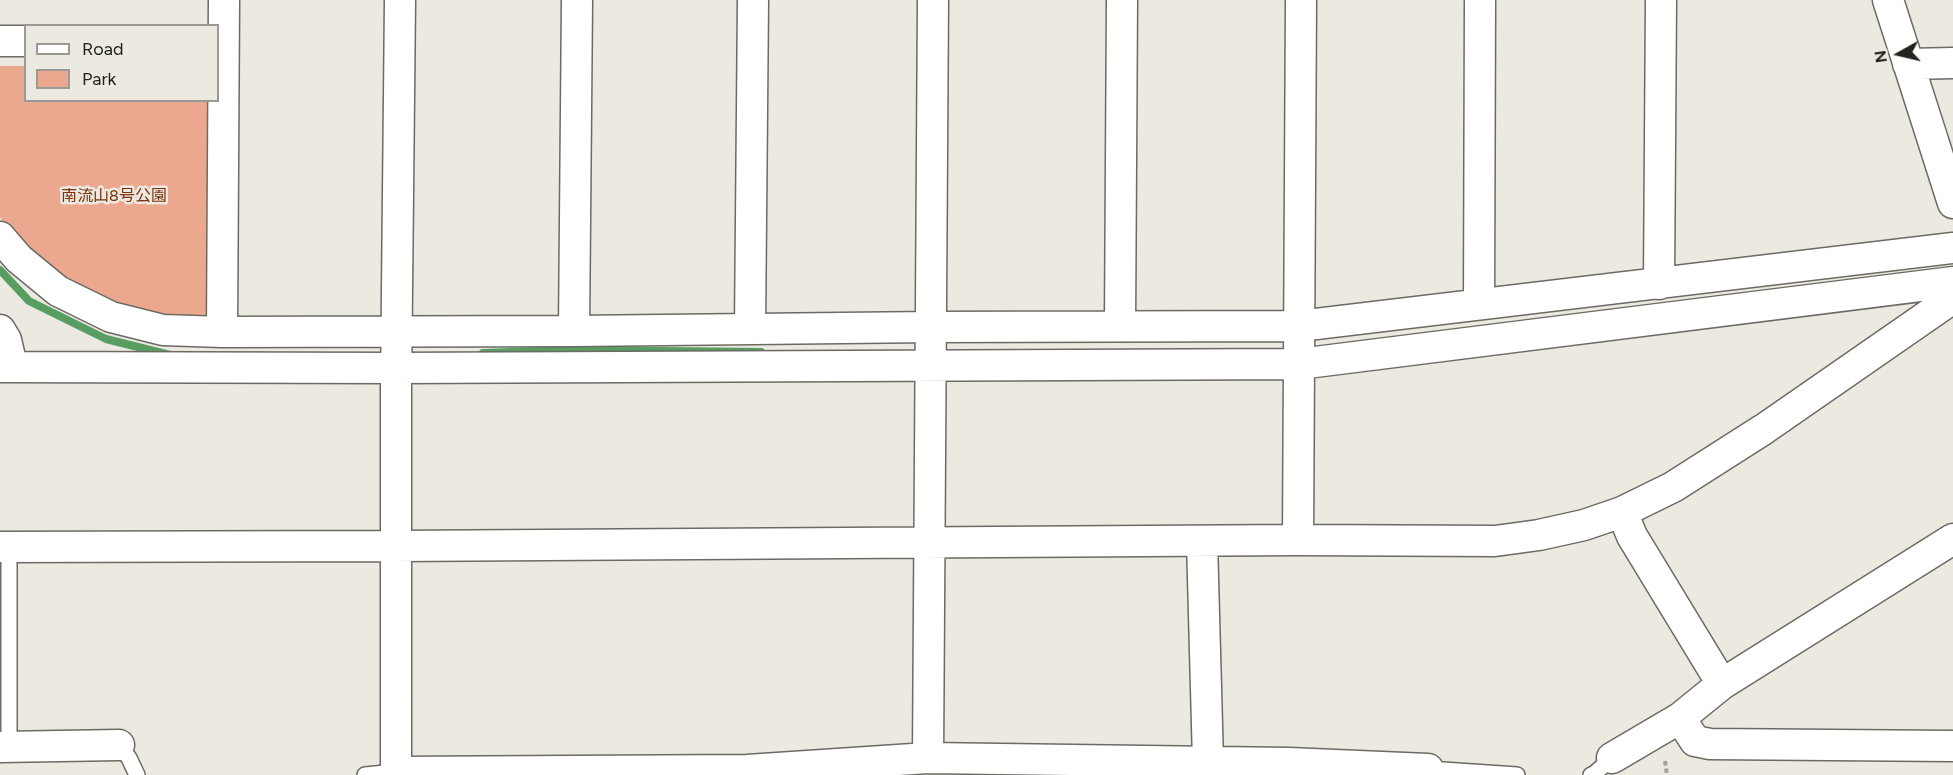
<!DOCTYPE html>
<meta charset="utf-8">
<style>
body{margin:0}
#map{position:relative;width:1953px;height:775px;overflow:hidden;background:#ebe9e0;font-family:Figtree,sans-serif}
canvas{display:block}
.legend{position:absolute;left:24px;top:24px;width:195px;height:78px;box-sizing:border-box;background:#ebe9e0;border:2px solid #9b9993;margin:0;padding:8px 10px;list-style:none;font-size:18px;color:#23221f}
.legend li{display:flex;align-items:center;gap:12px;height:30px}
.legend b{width:30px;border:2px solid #9b9993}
.north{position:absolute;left:1869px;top:24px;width:60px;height:60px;-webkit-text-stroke:4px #ebe9e0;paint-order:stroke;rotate:262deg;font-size:16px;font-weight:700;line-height:24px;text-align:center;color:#23221f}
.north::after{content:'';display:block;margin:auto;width:21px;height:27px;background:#23221f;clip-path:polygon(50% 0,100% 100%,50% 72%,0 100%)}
</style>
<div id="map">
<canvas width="1953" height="775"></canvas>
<ul class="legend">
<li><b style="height:8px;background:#fff"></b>Road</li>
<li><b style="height:16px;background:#eca88e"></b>Park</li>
</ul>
<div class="north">N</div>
</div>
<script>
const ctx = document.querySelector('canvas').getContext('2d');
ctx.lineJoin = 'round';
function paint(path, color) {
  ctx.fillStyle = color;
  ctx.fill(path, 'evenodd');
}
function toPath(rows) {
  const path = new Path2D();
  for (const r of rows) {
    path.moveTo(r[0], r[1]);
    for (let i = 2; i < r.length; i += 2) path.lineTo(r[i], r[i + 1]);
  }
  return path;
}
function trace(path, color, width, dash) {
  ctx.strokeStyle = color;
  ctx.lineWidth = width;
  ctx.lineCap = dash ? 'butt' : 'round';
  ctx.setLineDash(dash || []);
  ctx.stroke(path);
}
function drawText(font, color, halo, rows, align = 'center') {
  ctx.font = font + ' Figtree,"Noto Sans JP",sans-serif';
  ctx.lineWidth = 5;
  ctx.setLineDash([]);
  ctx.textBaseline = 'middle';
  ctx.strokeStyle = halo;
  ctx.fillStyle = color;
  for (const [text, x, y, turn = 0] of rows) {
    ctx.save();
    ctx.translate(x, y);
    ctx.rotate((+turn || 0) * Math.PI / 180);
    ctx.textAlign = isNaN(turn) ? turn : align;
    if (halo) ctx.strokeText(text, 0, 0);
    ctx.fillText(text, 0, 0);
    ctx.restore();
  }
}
paint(toPath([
 [0,66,25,66,26,100,209,101,210,315,165,316,112,309,48,268,13,238,0,217]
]), '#eca88e');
trace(toPath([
 [0,270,29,301,106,339,170,355],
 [483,353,567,350,761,352]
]), '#589e62', 8);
const service = toPath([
 [119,745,129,758,137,775],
 [9,747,9,547],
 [1428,769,1517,775],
 [365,775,396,772],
 [1591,775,1594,774,1612,758]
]);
const minor = toPath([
 [400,0,396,387,396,772,747,770,928,758,1289,763,1428,769],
 [1888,0,1953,203],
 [0,41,26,41],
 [1908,64,1953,63],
 [0,237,19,259,58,291,111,317,163,330,222,332,574,331,931,327,1299,326,1953,248],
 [1659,284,1661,0],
 [1479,304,1480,0],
 [1120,326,1122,0],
 [750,329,753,0],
 [0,330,6,340,12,366],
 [574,331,577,0],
 [222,332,224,0],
 [0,367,396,368,1299,364,1953,282],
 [1622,512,1632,536,1722,684],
 [1298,540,1301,0],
 [1202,541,1208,762],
 [0,547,395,546,1298,540,1495,541,1539,535,1584,525,1622,512,1673,487,1764,429,1953,298],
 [1680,718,1695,741,1710,744,1953,746],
 [0,747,119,745],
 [928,758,933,0],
 [1612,758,1680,718,1722,684,1953,539]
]);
trace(service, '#6c6a63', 18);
trace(minor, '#6c6a63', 33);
trace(toPath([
 [1665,761,1667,775]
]), '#a3a19a', 4, [4.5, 3]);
trace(service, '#fff', 15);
trace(minor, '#fff', 30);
drawText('16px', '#7d300b', '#ebe9e0', [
 ["南流山8号公園",114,196]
]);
</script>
